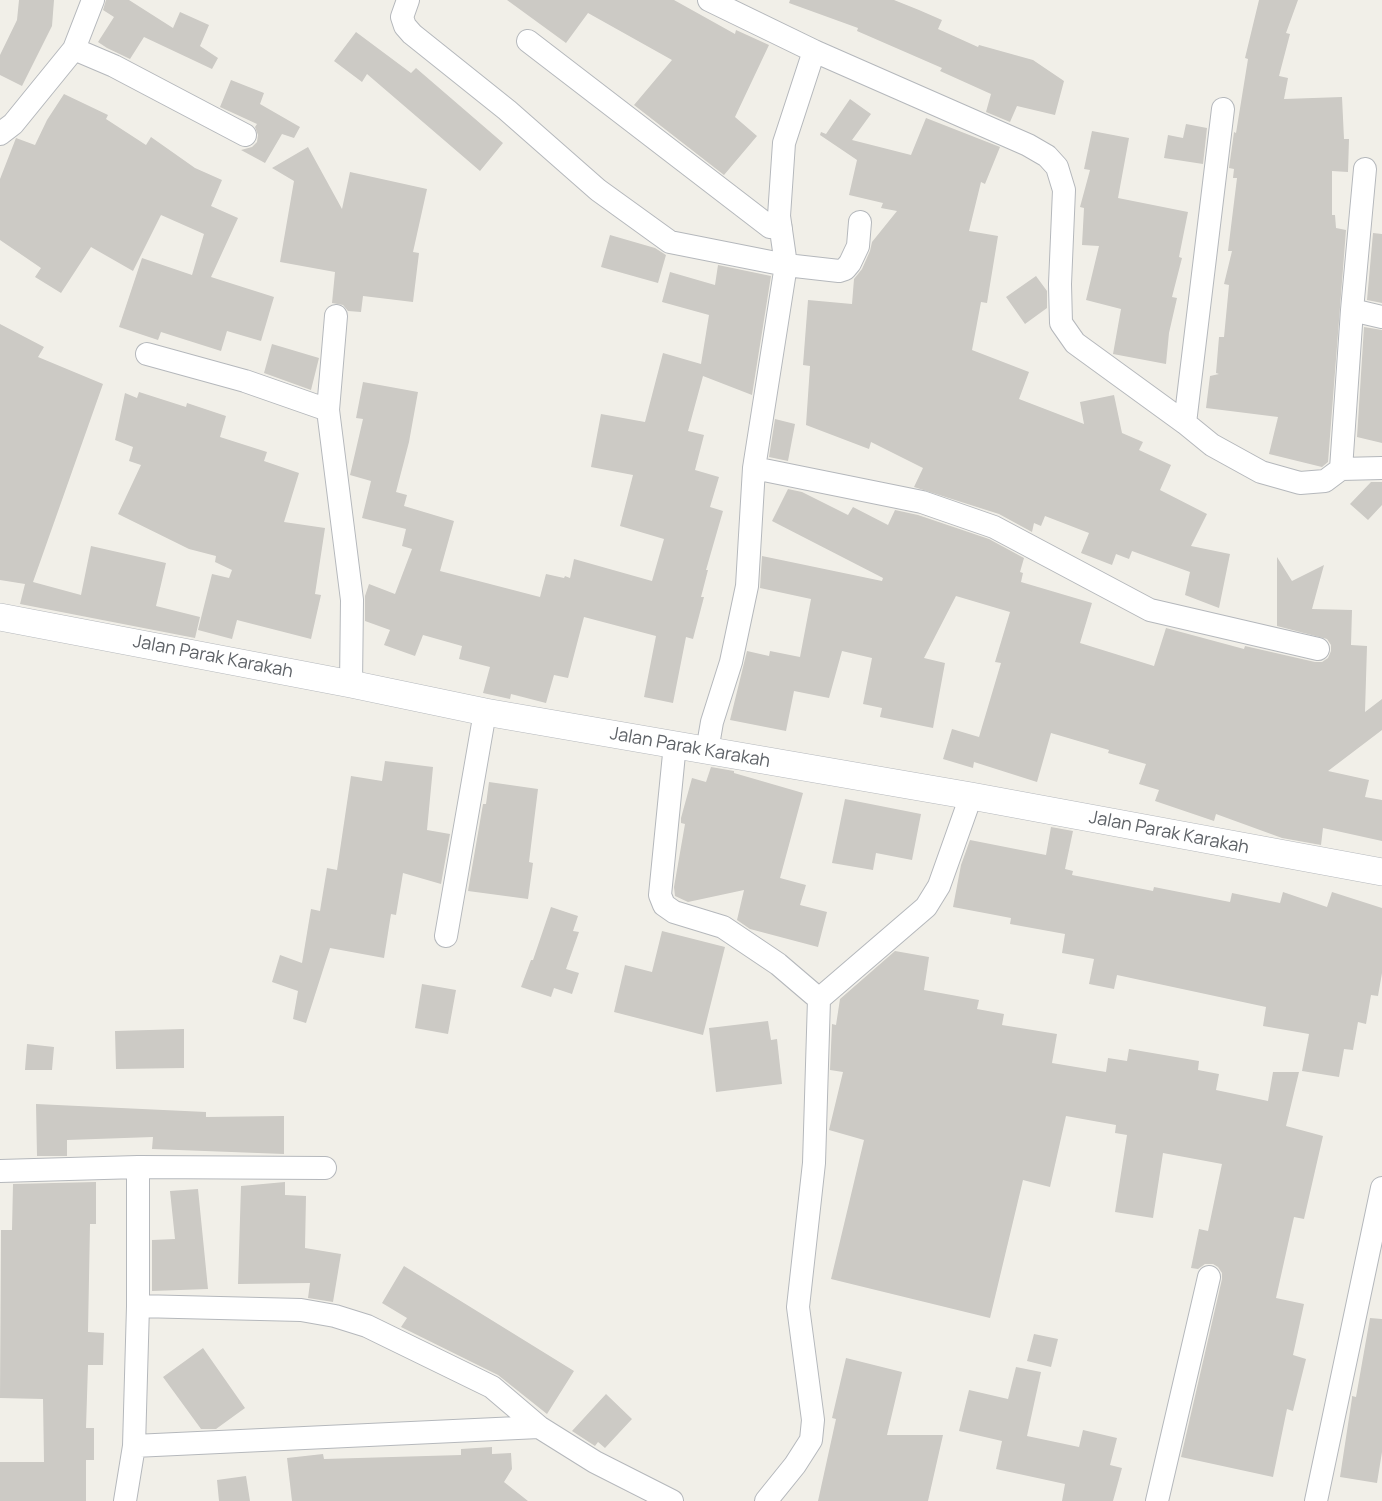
<!DOCTYPE html>
<style>
body{margin:0}
canvas{display:block;background:#f1efe8}
</style>
<canvas width="1382" height="1501"></canvas>
<script>
const ctx = document.querySelector('canvas').getContext('2d');
ctx.lineJoin = 'round';
function paint(path, color) {
  ctx.fillStyle = color;
  ctx.fill(path, 'evenodd');
}
function toPath(rows) {
  const path = new Path2D();
  for (const r of rows) {
    path.moveTo(r[0], r[1]);
    for (let i = 2; i < r.length; i += 2) path.lineTo(r[i], r[i + 1]);
  }
  return path;
}
function trace(path, color, width, dash) {
  ctx.strokeStyle = color;
  ctx.lineWidth = width;
  ctx.lineCap = dash ? 'butt' : 'round';
  ctx.setLineDash(dash || []);
  ctx.stroke(path);
}
function drawText(font, color, halo, rows, align = 'center') {
  ctx.font = font + ' Manrope,sans-serif';
  ctx.lineWidth = 6;
  ctx.setLineDash([]);
  ctx.textBaseline = 'middle';
  ctx.strokeStyle = halo;
  ctx.fillStyle = color;
  for (const [text, x, y, turn = 0] of rows) {
    ctx.save();
    ctx.translate(x, y);
    ctx.rotate((+turn || 0) * Math.PI / 180);
    ctx.textAlign = isNaN(turn) ? turn : align;
    if (halo) ctx.strokeText(text, 0, 0);
    ctx.fillText(text, 0, 0);
    ctx.restore();
  }
}
paint(toPath([
 [19,0,54,0,52,26,22,86,0,75,0,55,17,20],
 [106,0,129,0,173,28,180,12,209,25,200,46,218,58,212,69,144,37,130,59,107,48,98,42,114,17,103,10],
 [507,0,674,0,735,34,736,30,769,45,735,117,757,136,724,175,634,105,672,60,588,13,566,43],
 [790,0,894,0,919,10,942,20,938,29,978,47,979,45,1033,60,1064,81,1055,115,1017,106,1010,122,986,112,991,94,940,71,942,68,857,31,858,28,789,3],
 [1259,0,1298,0,1286,33,1290,34,1279,76,1288,78,1284,99,1342,97,1344,139,1349,139,1348,172,1332,171,1332,215,1335,215,1336,228,1346,230,1328,462,1322,467,1269,454,1278,417,1206,408,1210,376,1219,374,1216,373,1219,337,1224,337,1229,285,1224,284,1232,251,1228,251,1237,178,1233,178,1234,169,1229,168,1234,132,1236,133,1248,59,1245,58],
 [356,32,411,73,416,68,503,143,480,171,367,74,362,82,334,61],
 [231,80,264,93,260,104,300,127,294,138,282,134,265,163,241,150,252,147,257,142,258,135,255,127,257,124,220,107],
 [64,94,108,115,106,119,146,145,151,137,195,168,222,180,211,206,238,218,211,277,274,297,261,341,227,331,221,351,161,332,158,340,119,327,142,258,192,275,204,234,161,215,133,271,91,247,61,293,35,277,41,268,0,240,0,179,16,138,35,145,47,120],
 [850,99,871,114,852,140,911,155,926,118,1000,147,985,184,981,182,969,231,998,236,987,303,981,302,972,350,1029,372,1019,399,1084,424,1080,402,1114,395,1122,433,1143,442,1139,450,1171,465,1160,490,1207,514,1191,546,1230,554,1219,608,1185,595,1190,572,1132,551,1129,559,1116,554,1112,565,1081,553,1089,533,1045,516,1041,526,1034,523,1032,532,999,514,914,487,923,468,871,442,869,449,806,425,810,366,803,365,808,300,852,304,854,279,862,269,870,251,872,242,897,211,881,208,883,203,849,195,857,160,820,135,821,132,826,134],
 [1186,124,1207,128,1203,164,1164,158,1168,135,1183,138],
 [1092,131,1129,138,1118,198,1188,212,1179,257,1182,258,1172,297,1177,298,1169,333,1166,364,1113,354,1121,309,1086,300,1099,246,1082,245,1084,208,1080,207,1090,170,1084,169],
 [308,147,342,209,350,172,427,189,413,252,419,253,413,302,363,296,361,312,348,311,343,305,332,303,335,272,280,262,294,181,272,168],
 [1373,233,1382,234,1382,303,1367,300],
 [610,235,655,248,666,255,658,283,601,267],
 [718,265,771,276,752,395,703,376,688,431,704,435,695,470,719,477,710,507,723,511,706,570,708,570,701,597,704,597,693,639,686,637,673,703,644,697,656,636,584,617,568,678,554,675,546,703,511,694,510,699,483,693,490,667,459,659,462,646,423,635,415,656,384,645,390,630,365,621,365,596,369,584,395,594,412,549,402,546,406,529,362,518,371,481,350,475,363,419,356,418,363,382,418,392,409,442,396,492,407,495,404,506,454,521,440,571,540,597,546,574,564,578,565,576,570,578,574,559,652,581,664,539,620,526,633,475,591,467,601,414,645,422,663,353,701,364,709,315,662,302,670,272,715,285],
 [1036,276,1047,291,1047,308,1025,324,1006,297],
 [0,324,44,347,38,357,103,384,33,582,81,595,91,546,166,563,156,606,200,617,195,638,20,604,25,584,0,580],
 [1364,327,1382,330,1382,443,1357,437],
 [272,344,319,358,311,390,264,373],
 [139,392,186,407,187,403,226,416,220,437,267,452,264,461,299,473,284,522,325,528,315,594,321,595,311,639,237,620,232,639,198,630,212,574,229,578,232,570,215,562,216,556,189,549,118,514,141,465,129,461,133,447,115,440,125,393,137,398],
 [775,419,795,424,788,461,769,457],
 [1371,482,1382,482,1382,505,1368,520,1350,504],
 [788,489,802,492,848,515,853,507,888,525,895,510,918,515,989,539,1024,558,1020,572,1023,573,1021,582,1092,603,1080,643,1154,666,1166,628,1244,649,1245,646,1315,662,1322,662,1328,658,1331,651,1331,645,1327,639,1277,626,1277,557,1292,581,1324,565,1312,609,1352,610,1351,645,1367,646,1365,712,1382,699,1382,730,1328,771,1369,780,1365,797,1382,800,1382,841,1323,828,1321,845,1282,838,1216,814,1214,821,1155,801,1159,790,1139,784,1146,764,1108,753,1109,750,1051,733,1037,782,974,762,973,768,943,759,952,729,979,737,1001,663,995,662,1010,612,956,596,924,658,945,663,933,728,880,717,882,708,863,704,872,658,842,651,829,698,794,691,786,731,730,720,747,651,769,656,770,651,800,657,811,599,760,588,762,556,882,581,883,578,772,521],
 [385,761,433,767,427,830,450,834,441,884,403,873,396,915,391,914,384,958,330,948,306,1023,293,1019,298,991,272,982,280,955,302,963,311,909,320,911,327,868,337,870,351,776,382,781],
 [711,767,734,771,734,773,803,793,780,878,806,885,800,905,827,912,818,947,750,929,737,920,744,890,688,902,675,896,674,887,685,824,681,823,681,818,692,778,706,782],
 [489,782,538,789,529,862,533,863,528,899,468,891,483,804,486,804],
 [845,799,921,814,912,860,876,853,873,870,832,863],
 [1051,827,1073,831,1065,869,1073,871,1072,875,1153,891,1154,887,1230,902,1232,893,1280,903,1283,892,1327,907,1332,892,1382,908,1382,973,1378,996,1371,995,1366,1024,1358,1022,1353,1050,1344,1049,1339,1077,1302,1071,1309,1034,1263,1026,1266,1007,1117,975,1114,989,1089,984,1094,959,1062,953,1065,934,1010,924,1011,918,953,907,961,865,970,840,1046,855],
 [551,907,578,916,573,931,579,932,566,969,579,973,572,994,554,988,551,997,521,987,531,960,533,960],
 [662,931,725,947,703,1035,614,1012,625,965,652,972],
 [895,951,929,957,924,990,979,1000,977,1009,1004,1014,1002,1025,1057,1034,1052,1063,1106,1072,1108,1058,1127,1061,1129,1049,1199,1061,1198,1070,1219,1074,1216,1090,1268,1101,1273,1072,1299,1072,1286,1126,1323,1136,1304,1219,1294,1217,1276,1298,1304,1304,1293,1355,1306,1359,1293,1411,1287,1409,1273,1477,1181,1457,1222,1279,1222,1273,1218,1267,1213,1264,1205,1264,1198,1269,1191,1268,1199,1229,1208,1231,1222,1164,1163,1153,1153,1218,1115,1212,1127,1135,1115,1133,1116,1125,1066,1116,1050,1187,1023,1180,990,1318,831,1279,864,1140,829,1130,843,1072,830,1070,832,1024,836,1025,840,999],
 [422,984,456,990,448,1034,415,1028],
 [768,1021,771,1040,777,1039,782,1084,716,1092,709,1028],
 [184,1029,184,1068,116,1069,115,1031],
 [27,1044,54,1047,52,1070,25,1070],
 [36,1104,206,1112,206,1117,284,1116,284,1154,152,1149,153,1137,67,1140,67,1156,37,1156],
 [96,1182,96,1224,90,1224,88,1332,104,1333,103,1365,88,1365,86,1428,94,1428,94,1460,86,1460,86,1501,0,1501,0,1462,44,1462,43,1399,0,1398,1,1230,12,1230,13,1184],
 [285,1182,285,1195,306,1196,305,1248,341,1254,333,1302,308,1298,310,1283,238,1284,241,1186],
 [198,1189,208,1289,152,1291,152,1240,175,1239,170,1191],
 [404,1266,574,1371,547,1414,498,1375,401,1327,407,1318,382,1303],
 [1370,1318,1382,1319,1382,1452,1377,1483,1340,1477,1352,1398,1352,1396,1356,1397],
 [1034,1334,1058,1339,1051,1367,1027,1361],
 [203,1348,245,1408,216,1429,201,1429,163,1377],
 [846,1358,902,1372,887,1435,943,1435,928,1501,818,1501,836,1419,832,1418],
 [1016,1367,1041,1372,1027,1436,1079,1447,1083,1430,1117,1438,1110,1465,1122,1468,1113,1501,1062,1501,1065,1484,996,1469,1002,1441,959,1431,969,1390,1008,1399],
 [606,1394,632,1419,605,1448,598,1442,595,1446,572,1431],
 [492,1447,492,1454,511,1453,512,1469,504,1482,528,1501,292,1501,287,1458,323,1454,324,1459,461,1455,461,1449],
 [246,1476,250,1501,219,1501,217,1480]
]), '#cccac5');
const minor = toPath([
 [408,0,402,17,405,26,412,34,507,110,598,190,670,242,786,265,839,271,845,269,850,263,858,246,860,222],
 [709,0,814,51,1028,145,1047,156,1057,167,1064,190,1060,284,1061,323,1075,343,1185,423,1212,445,1261,472,1300,483,1325,481,1341,469,1382,468],
 [528,41,770,227,781,228],
 [74,49,114,66,245,135],
 [0,134,13,124,74,49,93,0],
 [1352,310,1365,169],
 [147,354,245,381,328,410,352,600,351,684],
 [328,410,336,316],
 [1185,423,1223,109],
 [754,468,922,502,994,527,1150,610,1318,649],
 [1341,469,1352,310,1382,317],
 [675,744,660,895,664,905,674,912,723,927,778,964,819,999],
 [707,751,712,722,731,662,747,586,754,468,786,265,779,216,784,143,814,51],
 [446,936,485,712],
 [0,1171,138,1167,325,1168],
 [138,1306,301,1310,335,1316,367,1326,492,1387,539,1427,595,1462,672,1501],
 [134,1446,539,1427],
 [125,1501,134,1446,138,1306,138,1167],
 [766,1501,795,1465,811,1440,813,1420,798,1307,814,1163,819,999,926,907,939,886,971,796],
 [1157,1501,1209,1277],
 [1316,1501,1382,1188]
]);
const tertiary = toPath([
 [0,617,351,684,485,712,971,796,1382,872]
]);
trace(minor, '#b5b8bc', 24);
trace(tertiary, '#b5b8bc', 28);
trace(minor, '#fff', 22);
trace(tertiary, '#fff', 27);
drawText('18px', '#5f6368', '#fff', [
 ["Jalan Parak Karakah",213,657,11],
 ["Jalan Parak Karakah",690,748,10],
 ["Jalan Parak Karakah",1169,833,11]
]);
</script>
